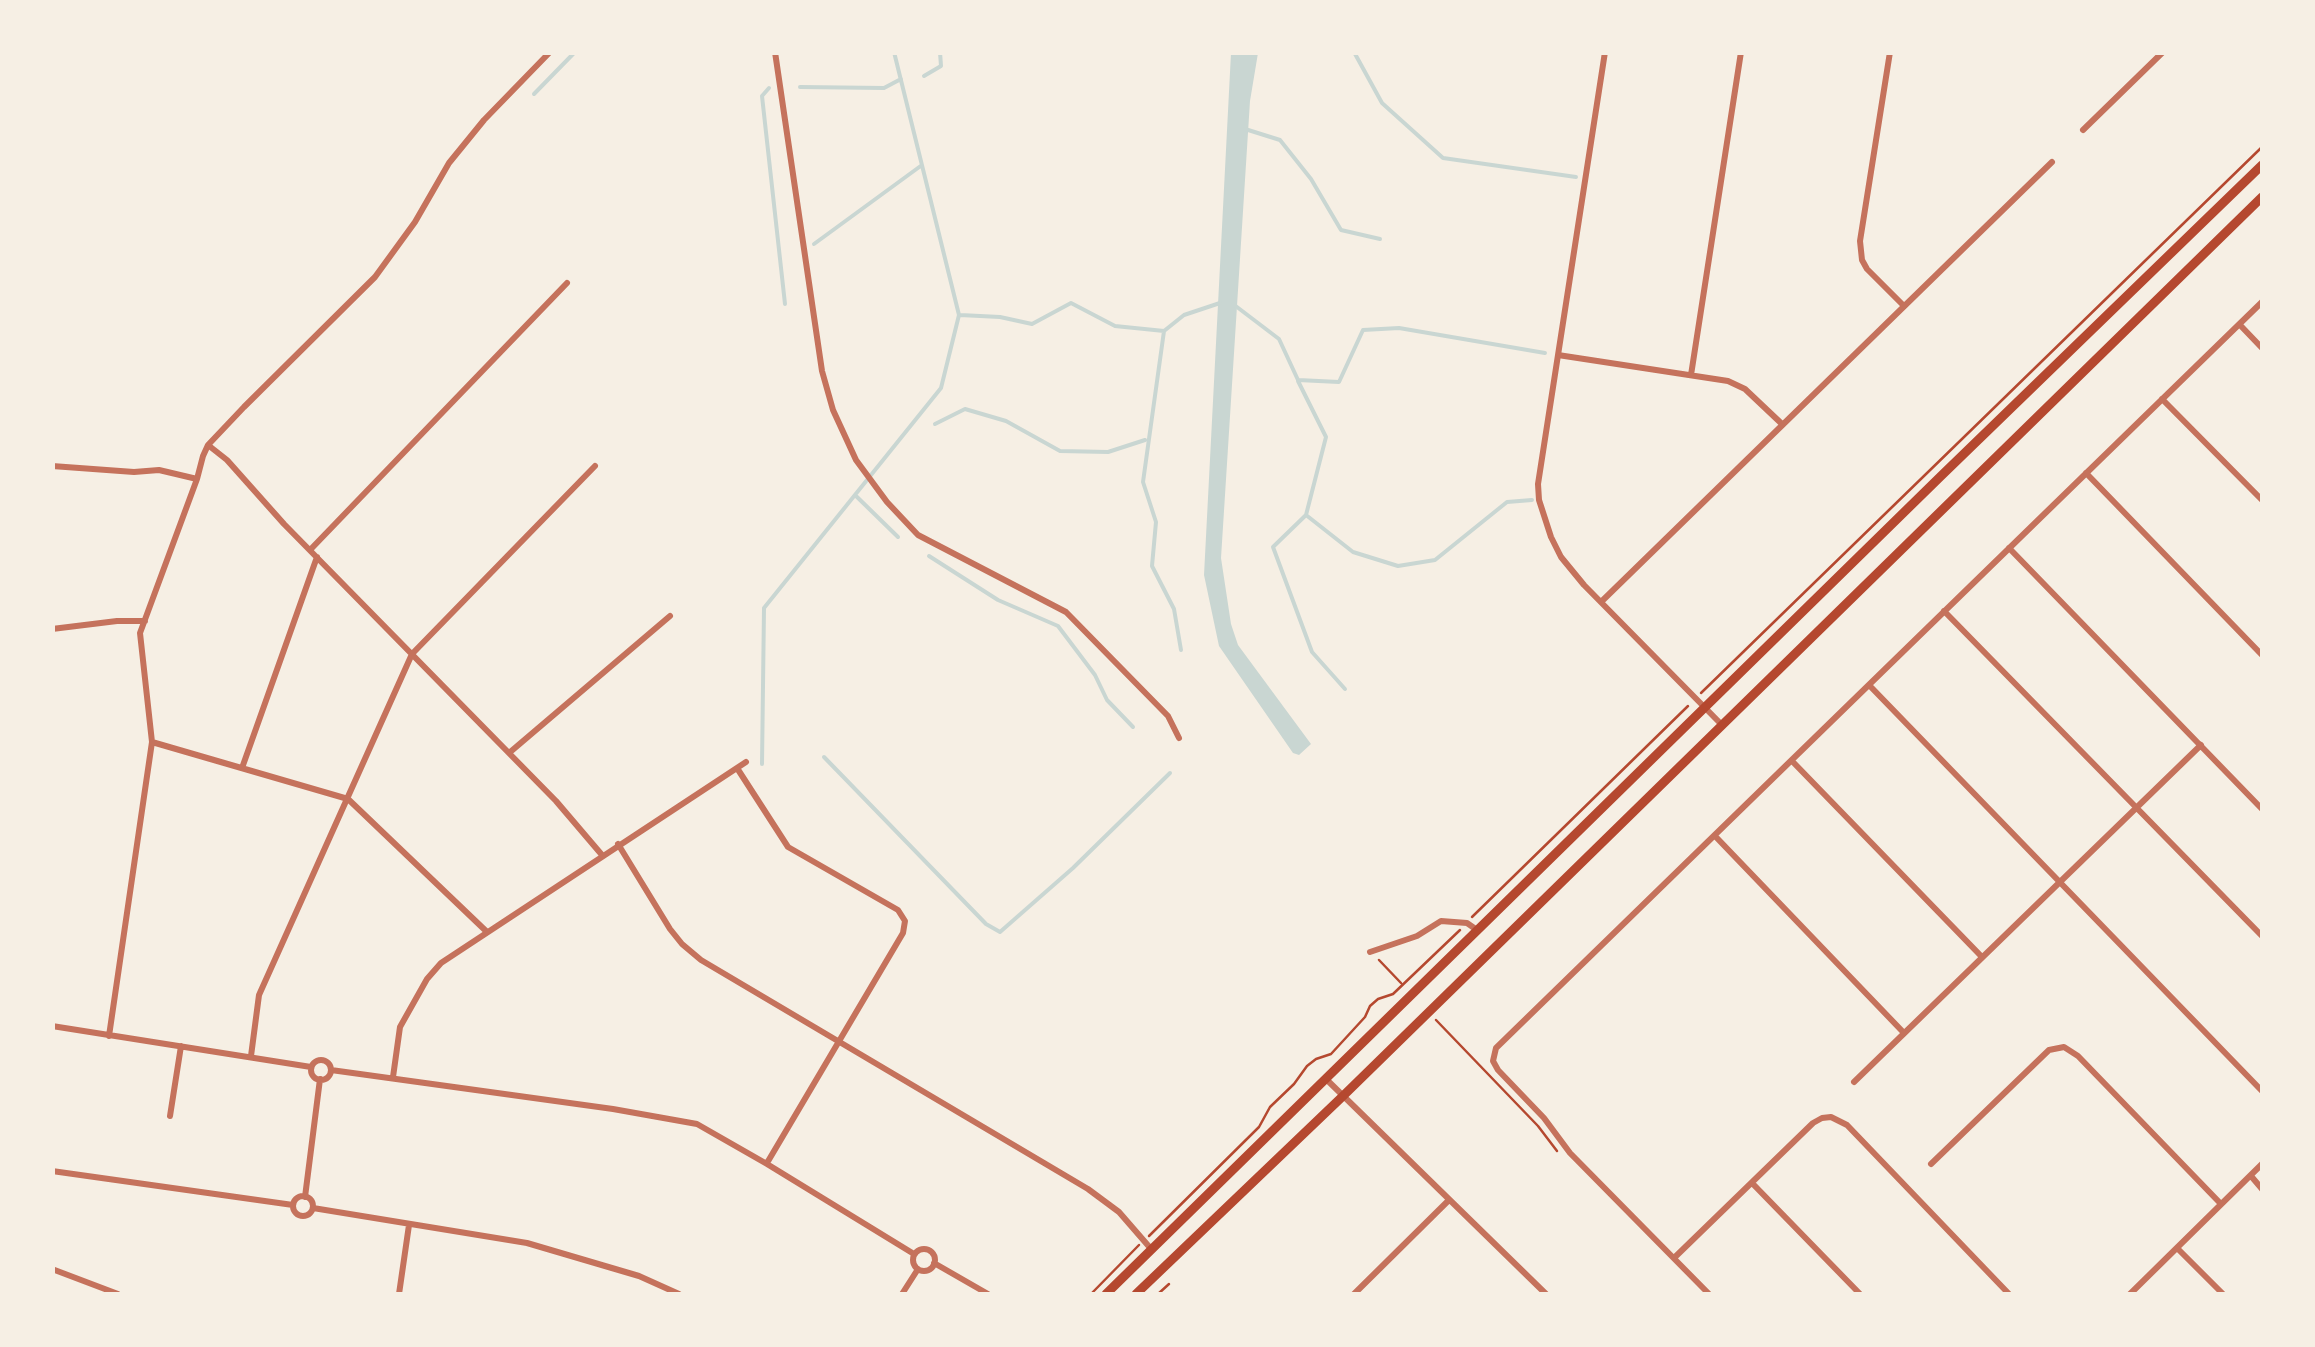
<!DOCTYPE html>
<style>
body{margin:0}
#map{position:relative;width:2315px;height:1347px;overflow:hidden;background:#f6efe4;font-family:Ubuntu,sans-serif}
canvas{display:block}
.frame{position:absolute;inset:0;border:55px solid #f6efe4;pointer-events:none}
</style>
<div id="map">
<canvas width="2315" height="1347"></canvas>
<div class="frame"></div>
</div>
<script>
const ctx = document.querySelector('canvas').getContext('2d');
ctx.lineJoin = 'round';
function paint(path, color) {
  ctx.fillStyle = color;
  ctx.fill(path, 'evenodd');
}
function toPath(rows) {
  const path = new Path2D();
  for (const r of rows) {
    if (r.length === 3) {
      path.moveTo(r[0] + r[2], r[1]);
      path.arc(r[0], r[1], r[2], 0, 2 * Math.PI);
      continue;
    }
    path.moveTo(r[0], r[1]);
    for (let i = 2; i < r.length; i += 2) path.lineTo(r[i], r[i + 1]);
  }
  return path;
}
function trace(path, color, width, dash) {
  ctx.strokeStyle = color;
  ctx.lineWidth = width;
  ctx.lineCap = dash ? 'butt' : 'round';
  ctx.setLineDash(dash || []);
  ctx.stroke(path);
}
paint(toPath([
 [1231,53,1258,53,1250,101,1221,558,1231,624,1238,645,1311,744,1299,755,1293,753,1219,646,1204,575]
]), '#c9d6d2');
trace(toPath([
 [1354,52,1382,103,1443,158,1576,177],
 [924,76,941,66,940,52],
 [800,87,884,88,901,79],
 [769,88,762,96,785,304],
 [534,94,575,52],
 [1245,129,1280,140,1311,179,1341,230,1380,239],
 [814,244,922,165],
 [1233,304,1279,339,1298,380,1339,382,1363,330,1399,328,1545,353],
 [960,315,1000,317,1032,324,1071,303,1115,326,1164,331,1184,315,1220,303],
 [1164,331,1143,482,1156,522,1152,566,1174,609,1181,650],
 [1298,381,1326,437,1306,515,1353,552,1398,566,1435,560,1507,502,1532,500],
 [935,424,965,409,1006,421,1060,451,1108,452,1145,440],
 [855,495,898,537],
 [1306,515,1273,547,1312,652,1345,689],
 [929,556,998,600,1058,626,1095,675,1107,700,1133,727],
 [824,757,986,924,1000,932,1073,868,1170,773],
 [762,764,764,608,941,388,959,315,894,52]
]), '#c9d6d2', 4);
trace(toPath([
 [1701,693,2262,147],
 [1472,917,1688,706],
 [1379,960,1401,983],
 [1436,1020,1538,1126,1557,1151],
 [1149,1236,1259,1127,1270,1107,1294,1084,1307,1066,1316,1059,1331,1054,1365,1017,1370,1006,1378,999,1393,994,1460,930],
 [1091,1294,1139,1245],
 [1158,1294,1169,1284]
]), '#b5482f', 2.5);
trace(toPath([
 [775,52,822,371,833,410,856,460,887,502,918,535,1066,612,1168,716,1179,738],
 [1605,52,1538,484,1539,500,1551,537,1561,557,1584,585,1722,725],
 [1890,52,1860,241,1862,260,1867,269,1903,305],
 [2083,130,2163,52],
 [2240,325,2262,348],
 [1558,355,1728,381,1745,389,1782,424],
 [1691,375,1741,52],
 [2162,399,2262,500],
 [208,445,227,460,284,524,556,801,602,855],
 [52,466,134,472,159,470,197,479],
 [2086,473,2262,655],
 [2009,548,2262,809],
 [310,550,567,283],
 [1601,602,2052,162],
 [1944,611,2262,936],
 [52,629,117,621,145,621],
 [1869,685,2262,1091],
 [152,742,348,799,486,931],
 [509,753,670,616],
 [1792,761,1982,957],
 [242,768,317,557],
 [737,768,788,847,898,910,905,921,903,933,767,1163],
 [1715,836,1904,1033],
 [618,844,670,929,682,944,701,960,1088,1189,1119,1212,1152,1250],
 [1370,952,1417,936,1441,921,1467,923,1477,930],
 [52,1026,311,1067],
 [109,1036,152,742,140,633,197,479,203,456,208,445,244,407,375,277,415,222,449,163,484,120,550,52],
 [251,1056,259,995,412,654,595,466],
 [321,1070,10],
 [331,1070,613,1109,697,1124,767,1164,914,1254],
 [393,1077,400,1027,427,979,441,963,746,762],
 [1326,1079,1546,1294],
 [1854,1082,2201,745],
 [170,1116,181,1046],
 [1931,1164,2049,1050,2064,1047,2078,1056,2221,1204],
 [52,1171,293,1205],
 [2251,1176,2262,1189],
 [1752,1183,1860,1294],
 [303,1206,10],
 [305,1197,320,1079],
 [313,1208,527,1243,639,1276,679,1294],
 [2177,1248,2223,1294],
 [924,1260,11],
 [1674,1258,1813,1123,1822,1118,1831,1117,1847,1125,2009,1294],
 [934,1263,988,1294],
 [52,1269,118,1294],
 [399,1294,409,1225],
 [902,1294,918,1269],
 [1354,1294,1449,1200],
 [1709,1294,1570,1153,1544,1118,1498,1070,1493,1061,1496,1048,2262,302],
 [2130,1294,2262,1164]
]), '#c5725c', 6);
trace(toPath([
 [1106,1294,1941,476,2262,165],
 [1136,1294,1343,1096,2262,197]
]), '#b5482f', 9);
</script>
